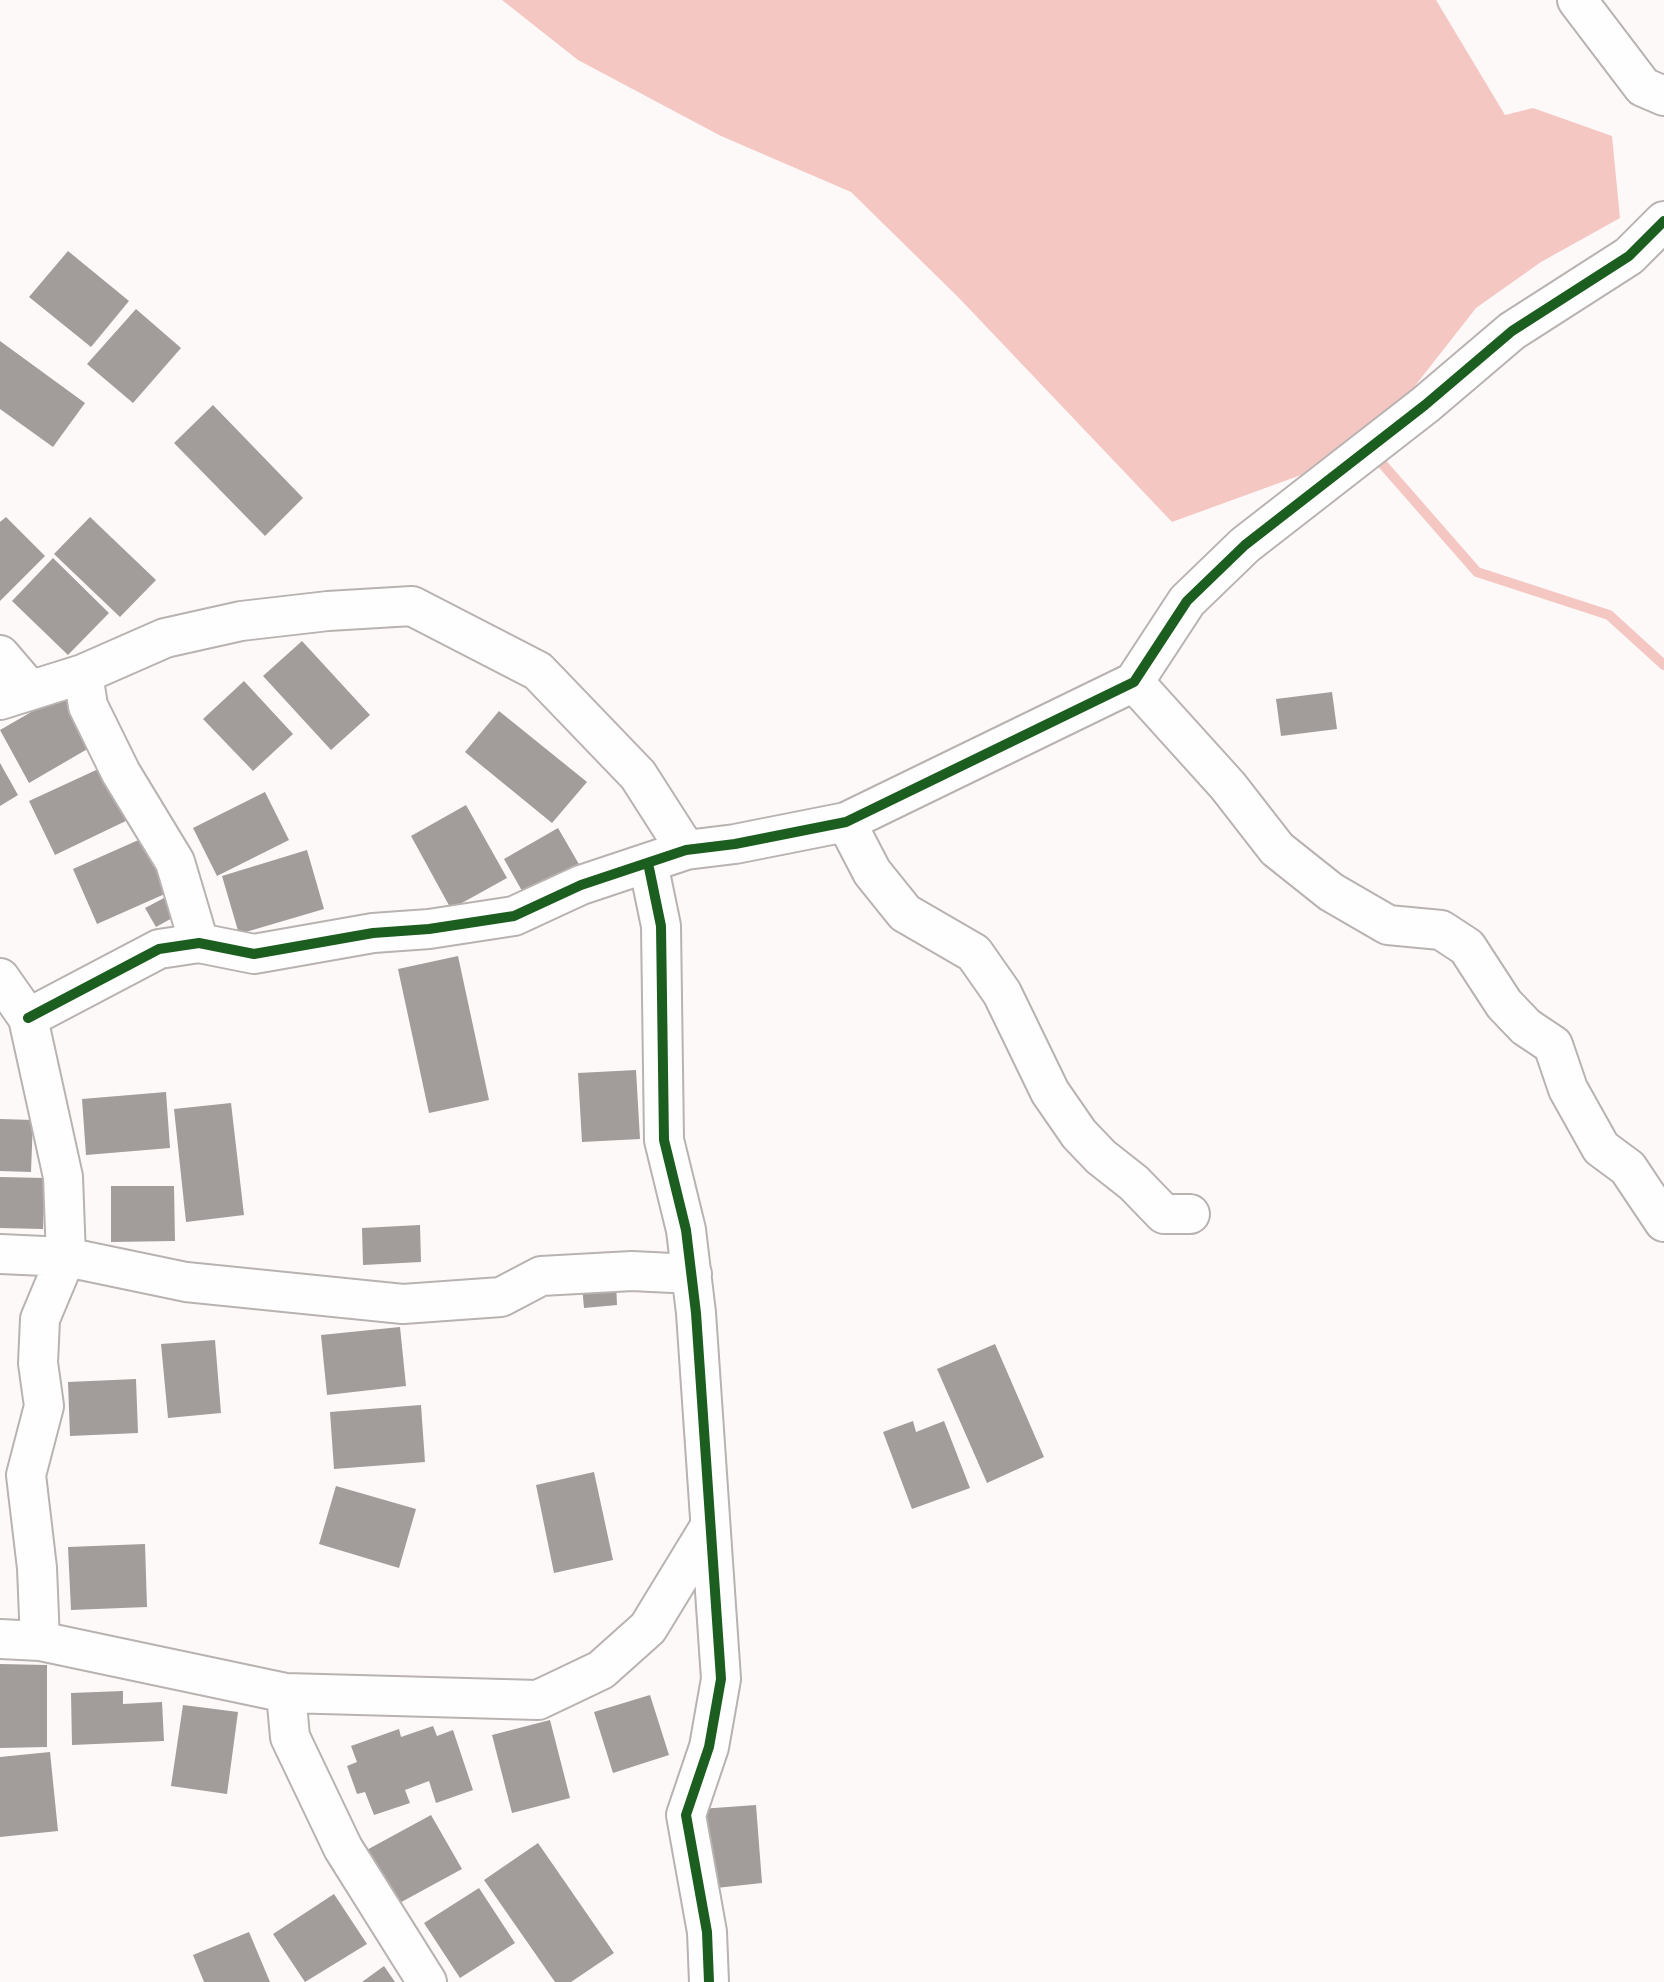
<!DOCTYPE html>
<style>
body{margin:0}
canvas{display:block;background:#fdf9f9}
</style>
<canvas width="1664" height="1982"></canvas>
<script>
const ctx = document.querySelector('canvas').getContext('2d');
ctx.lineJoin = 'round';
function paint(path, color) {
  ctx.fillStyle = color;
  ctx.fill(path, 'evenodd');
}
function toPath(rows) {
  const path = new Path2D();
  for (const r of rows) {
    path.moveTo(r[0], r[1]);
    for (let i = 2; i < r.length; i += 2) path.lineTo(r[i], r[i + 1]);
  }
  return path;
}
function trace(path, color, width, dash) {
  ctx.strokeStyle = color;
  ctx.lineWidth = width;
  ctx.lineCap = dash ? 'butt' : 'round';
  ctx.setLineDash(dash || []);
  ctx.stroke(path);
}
paint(toPath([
 [502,0,1436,0,1505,115,1533,108,1612,136,1620,218,1541,262,1476,308,1411,391,1301,475,1172,522,959,298,851,192,721,136,578,60]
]), '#f5c7c2');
trace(toPath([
 [1372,452,1477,572,1609,615,1664,665]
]), '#f5c7c2', 10);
paint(toPath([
 [68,251,129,301,91,347,29,297],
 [136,309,181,348,133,403,87,364],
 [0,341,85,403,53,447,0,409],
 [213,405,303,498,265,536,174,443],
 [6,517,45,556,0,601,0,522],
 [90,517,156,580,120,617,54,554],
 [53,558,109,613,68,655,12,601],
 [302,641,370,715,331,750,263,676],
 [244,681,293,734,253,771,203,719],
 [66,692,96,744,29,783,0,730],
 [1332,692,1337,729,1281,736,1276,699],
 [499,711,587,782,552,823,465,752],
 [0,763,18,795,0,806],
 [107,765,132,818,55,855,29,801],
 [265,792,289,840,217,876,193,828],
 [466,805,507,878,451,909,411,836],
 [558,828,580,866,526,898,504,859],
 [143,838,167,893,97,924,73,869],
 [307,850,324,909,239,934,222,876],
 [164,898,174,917,156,927,145,908],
 [458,956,489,1100,429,1113,398,969],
 [636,1070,640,1139,582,1142,578,1073],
 [166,1092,170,1148,86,1155,82,1099],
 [231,1103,244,1215,186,1222,174,1109],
 [0,1119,33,1120,31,1172,0,1171],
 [0,1177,45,1178,43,1229,0,1228],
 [111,1186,174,1186,175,1241,111,1242],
 [420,1225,421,1262,363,1265,362,1228],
 [616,1283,617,1305,584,1308,582,1286],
 [400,1327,406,1386,327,1395,321,1335],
 [215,1340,221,1413,168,1418,161,1344],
 [995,1344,1044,1457,987,1483,937,1369],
 [136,1379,138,1433,70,1436,68,1382],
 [421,1405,425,1462,334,1469,330,1412],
 [913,1421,916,1432,944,1421,970,1488,912,1509,883,1432],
 [594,1472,613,1560,554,1573,536,1485],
 [336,1486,416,1509,399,1568,319,1544],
 [145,1544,147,1607,71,1610,68,1547],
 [0,1664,47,1665,47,1747,0,1748],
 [123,1691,123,1704,162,1702,164,1741,72,1745,71,1693],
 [650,1695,669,1755,613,1773,594,1712],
 [183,1705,238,1712,227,1794,171,1786],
 [550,1720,570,1798,512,1813,492,1735],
 [433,1726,437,1736,453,1730,473,1790,436,1803,429,1781,405,1790,410,1803,374,1815,365,1792,357,1794,347,1766,357,1762,351,1746,399,1729,401,1737],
 [50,1752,58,1831,0,1837,0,1757],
 [756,1805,762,1883,707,1889,700,1809],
 [431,1815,462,1869,394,1906,363,1852],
 [538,1843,614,1953,571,1982,555,1982,484,1880],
 [479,1888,515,1943,460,1978,424,1923],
 [334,1894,367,1944,305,1982,273,1934],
 [249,1932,270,1982,204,1982,193,1955],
 [384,1966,395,1982,362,1982]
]), '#a29c9b');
const minor = toPath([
 [1577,0,1643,87,1664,96],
 [0,655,30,690],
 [83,674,88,706,121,773,175,862,199,943],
 [1134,682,1228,786,1277,849,1331,892,1388,925,1441,930,1467,947,1504,1004,1526,1027,1553,1045,1568,1089,1601,1148,1628,1168,1664,1222],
 [0,700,83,674,165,638,241,621,328,611,412,606,538,671,638,775,686,850],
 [846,822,872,872,905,913,974,953,1002,993,1050,1092,1079,1134,1101,1157,1134,1183,1164,1214,1190,1214],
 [648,863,661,926,664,1140,686,1230,696,1313,721,1679,709,1747,686,1815,707,1932,709,1982],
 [0,978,28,1018,63,1177,66,1257,40,1319,38,1363,44,1406,26,1475,37,1568,40,1641],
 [28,1018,159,949,199,943,254,954,373,933,429,929,514,916,581,885,686,850,735,844,846,822,1134,682,1187,601,1245,545,1425,405,1512,331,1629,256,1664,221],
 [0,1254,66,1257,186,1282,403,1304,501,1297,541,1276,632,1271,692,1274],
 [0,1639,40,1641,286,1693,538,1700,601,1670,648,1628,709,1528],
 [286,1693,290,1737,343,1848,427,1982]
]);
trace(minor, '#b8b2b1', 42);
trace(minor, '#fffefe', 38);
trace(toPath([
 [648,863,661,926,664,1140,686,1230,696,1313,721,1679,709,1747,686,1815,707,1932,709,1982],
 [28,1018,159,949,199,943,254,954,373,933,429,929,514,916,581,885,686,850,735,844,846,822,1134,682,1187,601,1245,545,1425,405,1512,331,1629,256,1664,221]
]), '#1b5e20', 10);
</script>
